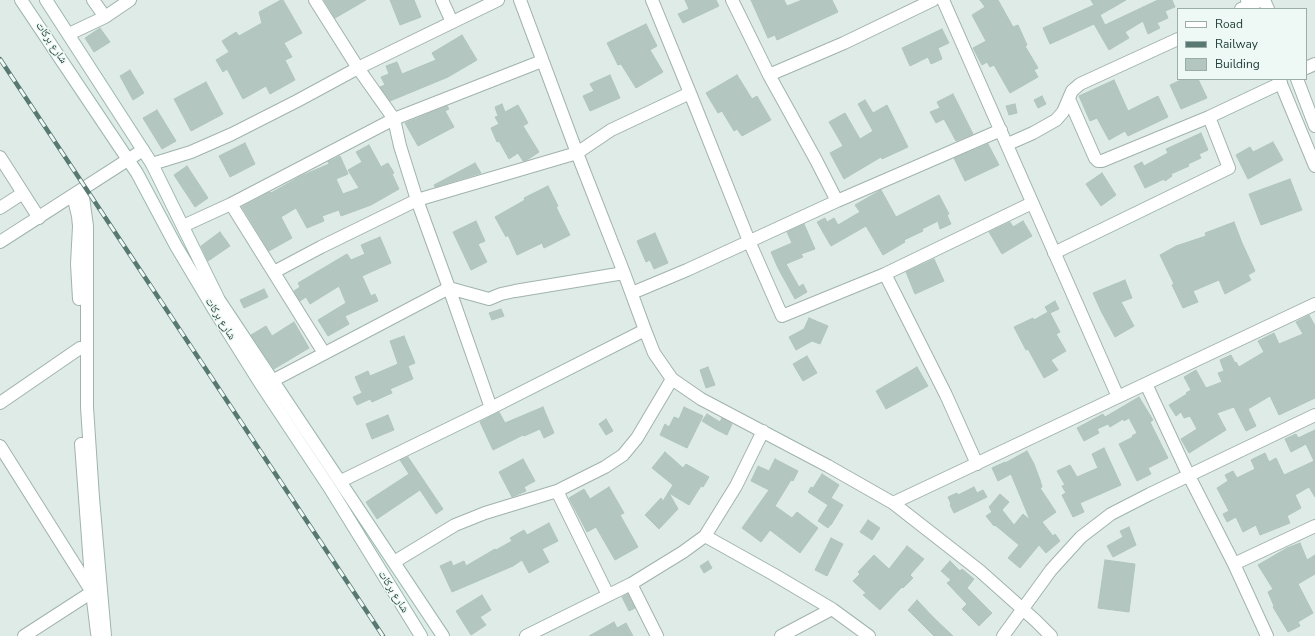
<!DOCTYPE html>
<meta charset="utf-8">
<style>
body{margin:0}
#map{position:relative;width:1315px;height:636px;overflow:hidden;background:#deebe6;font-family:"Nunito Sans",sans-serif}
canvas{display:block}
.legend{position:absolute;left:1177px;top:8px;width:130px;height:72px;box-sizing:border-box;background:#eef8f4;border:1px solid #9bada8;margin:0;padding:5px 7px;list-style:none;font-size:12px;color:#1e3c37}
.legend li{display:flex;align-items:center;gap:8px;height:20px}
.legend b{width:20px;border:1px solid #9bada8}
</style>
<div id="map">
<canvas width="1315" height="636"></canvas>
<ul class="legend">
<li><b style="height:5px;background:#fff"></b>Road</li>
<li><b style="height:5px;background:#587872"></b>Railway</li>
<li><b style="height:11px;background:#b3c6c0"></b>Building</li>
</ul>
</div>
<script>
const ctx = document.querySelector('canvas').getContext('2d');
ctx.lineJoin = 'round';
function paint(path, color) {
  ctx.fillStyle = color;
  ctx.fill(path, 'evenodd');
}
function toPath(rows) {
  const path = new Path2D();
  for (const r of rows) {
    path.moveTo(r[0], r[1]);
    for (let i = 2; i < r.length; i += 2) path.lineTo(r[i], r[i + 1]);
  }
  return path;
}
function trace(path, color, width, dash) {
  ctx.strokeStyle = color;
  ctx.lineWidth = width;
  ctx.lineCap = dash ? 'butt' : 'round';
  ctx.setLineDash(dash || []);
  ctx.stroke(path);
}
function drawText(font, color, halo, rows, align = 'center') {
  ctx.font = font + ' "Nunito Sans","Noto Naskh Arabic",sans-serif';
  ctx.lineWidth = 3;
  ctx.setLineDash([]);
  ctx.textBaseline = 'middle';
  ctx.strokeStyle = halo;
  ctx.fillStyle = color;
  for (const [text, x, y, turn = 0] of rows) {
    ctx.save();
    ctx.translate(x, y);
    ctx.rotate((+turn || 0) * Math.PI / 180);
    ctx.textAlign = isNaN(turn) ? turn : align;
    if (halo) ctx.strokeText(text, 0, 0);
    ctx.fillText(text, 0, 0);
    ctx.restore();
  }
}
const building = toPath([
 [281,0,283,0,302,33,284,43,292,57,285,60,295,80,270,94,266,86,243,99,227,69,223,72,216,60,229,52,222,41,236,32,239,36,262,23,259,12,281,0],
 [324,0,366,0,335,18,324,0],
 [390,0,414,0,421,17,400,25,390,0],
 [685,0,716,0,719,6,683,23,678,14,689,9,685,0],
 [751,0,784,0,787,6,802,0,832,0,838,12,777,40,775,35,768,38,751,0],
 [980,0,998,0,1013,27,1018,25,1027,45,1025,46,1038,68,1034,70,1038,77,1010,93,994,65,990,67,987,62,982,65,973,48,986,41,972,15,985,7,980,0],
 [1091,0,1126,0,1100,15,1105,25,1158,0,1172,0,1175,7,1165,11,1168,18,1157,23,1160,28,1148,34,1143,21,1125,32,1129,38,1109,50,1094,24,1050,44,1043,28,1094,5,1091,0],
 [646,24,657,46,650,50,663,72,636,88,621,64,618,65,607,43,646,24],
 [100,28,110,42,94,52,85,38,100,28],
 [942,29,949,43,938,48,942,59,931,64,928,57,910,66,902,48,942,29],
 [462,35,477,60,448,77,390,101,380,87,385,85,381,77,389,74,386,66,397,62,402,74,436,60,432,53,462,35],
 [130,70,144,93,133,100,120,76,130,70],
 [610,75,620,98,590,111,583,96,594,91,590,84,610,75],
 [737,75,752,99,757,96,771,120,742,136,737,129,734,131,722,111,718,113,706,93,737,75],
 [1183,79,1198,79,1207,98,1181,109,1170,85,1183,79],
 [1114,80,1128,111,1158,96,1168,117,1128,136,1125,131,1109,140,1097,118,1090,121,1079,96,1114,80],
 [206,82,223,114,191,131,174,99,206,82],
 [953,94,973,134,956,141,944,119,936,123,930,112,940,108,937,102,953,94],
 [1042,96,1046,104,1038,108,1034,100,1042,96],
 [865,100,873,113,887,105,908,147,882,159,881,157,844,179,830,153,843,146,829,122,845,113,860,139,873,131,858,104,865,100],
 [502,104,505,112,518,105,528,123,523,126,539,152,527,160,523,161,518,153,509,159,499,141,497,142,491,128,499,124,495,117,498,116,495,107,502,104],
 [1015,104,1017,113,1009,115,1006,106,1015,104],
 [447,106,449,109,445,111,454,127,418,146,405,123,447,106],
 [157,110,176,141,162,149,143,118,157,110],
 [1201,133,1208,150,1199,154,1201,158,1188,164,1189,166,1171,174,1172,176,1165,181,1164,179,1145,188,1134,166,1142,162,1144,166,1168,153,1166,149,1201,133],
 [1273,142,1283,160,1248,179,1236,155,1250,147,1253,152,1273,142],
 [245,143,255,164,230,177,219,156,245,143],
 [988,144,999,165,965,181,954,158,988,144],
 [369,145,381,167,388,163,394,173,392,174,399,189,371,205,341,216,339,210,322,216,324,221,307,228,296,208,281,217,292,238,269,251,242,207,270,192,271,193,301,176,329,164,328,162,340,156,348,174,336,179,343,194,359,188,348,170,362,162,356,152,369,145],
 [475,163,481,173,435,187,434,185,475,163],
 [187,166,208,198,195,207,174,175,187,166],
 [1102,173,1116,195,1101,206,1086,184,1102,173],
 [1290,179,1302,210,1261,225,1249,194,1290,179],
 [548,186,558,206,556,207,570,235,544,248,542,243,517,255,508,235,506,237,495,217,525,200,524,198,548,186],
 [881,190,896,217,939,195,949,214,947,215,951,224,940,229,938,221,922,229,923,231,904,240,905,242,883,255,866,226,831,246,817,222,825,218,827,222,834,218,838,225,860,212,855,205,881,190],
 [476,221,485,241,478,244,487,262,471,270,453,232,476,221],
 [1023,221,1032,236,1002,254,989,232,1010,222,1013,227,1023,221],
 [1234,222,1242,243,1255,271,1248,275,1251,280,1225,294,1219,280,1193,291,1198,302,1183,308,1172,285,1174,284,1160,255,1176,246,1206,236,1205,233,1234,222],
 [804,224,815,249,801,254,803,257,786,264,799,287,803,284,807,292,795,299,778,268,771,252,792,243,787,232,804,224],
 [220,232,230,246,208,261,201,246,220,232],
 [655,233,668,263,654,269,650,260,646,262,637,241,655,233],
 [380,237,391,263,362,276,371,296,375,294,378,301,345,316,349,324,328,336,318,320,346,303,339,286,310,304,306,297,300,301,294,291,300,287,298,283,347,254,351,260,365,254,361,245,380,237],
 [934,259,944,281,915,294,906,272,934,259],
 [1125,280,1132,298,1121,302,1134,326,1115,337,1101,311,1093,293,1125,280],
 [264,289,268,297,244,308,240,300,264,289],
 [1055,301,1059,309,1050,313,1060,332,1056,334,1066,351,1051,360,1058,370,1044,378,1028,349,1026,350,1014,327,1033,318,1034,320,1048,312,1045,307,1055,301],
 [501,309,504,316,492,320,489,313,501,309],
 [1309,315,1315,326,1315,398,1279,415,1270,396,1248,409,1256,426,1246,431,1234,407,1217,413,1226,430,1189,453,1181,439,1197,429,1190,416,1184,418,1181,412,1176,416,1169,405,1187,394,1186,393,1191,390,1184,377,1196,370,1206,388,1222,382,1218,373,1224,371,1220,360,1231,355,1235,363,1236,362,1239,367,1264,352,1258,341,1274,333,1279,344,1303,334,1296,322,1309,315],
 [809,318,828,326,820,344,812,341,796,350,789,337,804,329,809,318],
 [294,322,309,348,274,369,251,335,266,326,272,336,294,322],
 [404,336,415,363,408,366,413,379,390,389,392,393,372,402,370,399,357,405,353,397,362,393,355,377,368,371,370,376,398,364,390,341,404,336],
 [807,356,817,373,803,381,793,364,807,356],
 [708,367,715,385,706,388,700,370,708,367],
 [917,367,928,386,886,409,876,391,917,367],
 [1139,397,1153,420,1150,422,1168,458,1148,468,1151,474,1137,481,1119,444,1133,437,1132,436,1137,433,1129,418,1124,421,1123,419,1110,427,1108,424,1097,429,1099,433,1084,441,1077,428,1103,414,1105,417,1139,397],
 [543,407,554,433,544,438,540,429,524,436,523,435,493,450,480,422,499,412,505,423,543,407],
 [684,407,703,416,687,448,660,435,665,424,669,427,674,417,679,419,684,407],
 [707,414,720,422,722,418,732,424,727,435,715,429,702,421,707,414],
 [388,415,394,430,372,439,366,424,388,415],
 [606,419,613,431,606,435,599,424,606,419],
 [1315,430,1315,497,1309,487,1295,495,1301,508,1287,516,1290,523,1260,535,1256,525,1243,532,1236,517,1227,522,1223,514,1229,511,1217,488,1228,481,1225,475,1233,471,1237,478,1255,469,1251,460,1265,453,1269,462,1276,458,1284,475,1314,461,1306,444,1291,452,1285,439,1296,434,1298,438,1315,430],
 [1104,448,1121,485,1080,503,1084,512,1073,517,1062,495,1066,493,1062,486,1065,485,1057,471,1070,465,1077,477,1098,468,1092,454,1104,448],
 [1027,451,1034,464,1040,480,1042,487,1040,488,1056,512,1042,522,1053,536,1055,534,1060,541,1046,553,1039,545,1020,568,1008,558,1019,545,995,525,994,526,986,516,992,512,989,507,1000,494,1009,502,1002,510,1014,525,1023,514,1030,520,1011,474,998,481,992,468,1005,462,1005,463,1027,451],
 [665,452,683,468,686,464,709,477,703,487,701,486,689,505,669,493,678,509,659,529,645,515,661,498,663,501,673,485,652,468,665,452],
 [408,457,443,509,436,514,420,490,377,519,366,502,409,474,400,460,408,457],
 [523,459,535,481,524,487,526,491,512,497,499,472,523,459],
 [775,459,798,471,793,481,791,480,775,506,792,518,797,512,818,528,800,553,770,530,761,542,742,528,769,490,751,481,758,466,769,471,775,459],
 [822,474,839,485,831,498,843,505,831,525,830,525,828,528,818,521,828,505,808,492,811,487,813,488,822,474],
 [609,487,624,513,620,515,638,547,615,560,596,527,587,532,569,498,584,489,590,499,609,487],
 [974,487,977,493,983,490,987,497,954,513,950,505,951,504,948,497,957,493,958,495,974,487],
 [868,520,880,528,872,540,860,532,868,520],
 [549,523,558,541,542,549,549,562,529,573,522,560,513,566,452,592,440,566,451,561,453,566,464,561,466,566,495,549,496,550,512,541,510,538,524,530,527,535,549,523],
 [1129,527,1136,545,1113,557,1107,546,1123,537,1120,531,1129,527],
 [831,538,843,544,827,576,815,570,831,538],
 [1300,543,1307,560,1315,555,1315,574,1298,584,1313,613,1298,622,1300,626,1288,632,1273,607,1274,606,1268,592,1273,589,1258,565,1287,548,1300,543],
 [907,546,924,559,910,575,913,578,903,588,902,587,880,610,863,595,866,593,853,581,860,574,858,572,874,555,889,569,907,546],
 [1105,560,1135,564,1129,612,1098,608,1105,560],
 [708,561,712,568,704,573,700,566,708,561],
 [950,561,960,571,962,569,974,579,967,588,992,613,979,626,962,609,967,604,947,583,951,580,941,571,950,561],
 [628,594,635,608,629,611,622,597,628,594],
 [482,595,491,610,480,617,486,625,471,635,456,611,482,595],
 [917,600,934,618,953,636,934,636,908,610,917,600],
 [614,622,617,628,626,623,633,636,589,636,614,622]
]);
paint(building, '#b3c6c0');
trace(building, '#b0c5be', 1);
const minor = toPath([
 [93,0,105,17],
 [315,0,358,68,394,119,400,146,417,200,449,288,491,408],
 [442,0,452,22],
 [520,0,577,153,624,273,645,330,654,353,672,379,701,399,828,466,893,503,980,571,1036,621,1051,636],
 [652,0,690,93,749,241,782,316,885,274,1032,203],
 [732,0,769,75,816,160,837,201],
 [943,0,1118,397],
 [1241,9,1262,0],
 [69,34,105,17,130,0],
 [1306,68,1315,64],
 [769,75,844,43,933,0],
 [1069,99,1095,158,1098,161,1102,161,1209,117,1281,83],
 [1008,144,1033,133,1056,120,1063,112,1072,91,1080,84,1178,39],
 [0,157,39,218],
 [152,164,191,152,232,134,297,101,358,68,498,0],
 [231,204,324,353],
 [0,208,23,193],
 [183,226,231,204,394,119,542,61],
 [1054,253,1229,168,1209,117],
 [274,272,321,247,417,200,577,153,611,130,690,93],
 [885,274,946,395,977,464],
 [632,293,687,270,837,201,1001,130],
 [272,381,449,288,489,299,501,294,515,291,624,273],
 [1146,384,1189,476,1234,564,1267,636],
 [0,403,80,348],
 [0,446,92,592,24,636],
 [341,481,491,408,645,330],
 [557,491,608,595],
 [893,503,1315,304],
 [705,536,773,574,832,609,869,636],
 [394,562,455,525,485,513,557,491,605,467,623,455,637,438,672,379],
 [1234,564,1315,526],
 [631,584,657,636],
 [526,636,631,584,683,552,705,536,736,486,763,431],
 [781,636,832,609],
 [1003,636,1051,570,1081,537,1111,514,1150,494,1315,415]
]);
const tertiary = toPath([
 [1247,0,1250,9],
 [1264,0,1268,9],
 [1279,79,1315,166],
 [1297,79,1315,126],
 [82,190,87,226,87,407,93,498,105,636],
 [73,195,78,216,79,226,77,264,79,299],
 [0,242,143,150],
 [81,444,92,592,97,633]
]);
const secondary = toPath([
 [21,0,137,173,176,246,213,308,262,386,331,490,421,636],
 [46,0,152,164,219,300,443,636]
]);
trace(minor, '#a1b3ae', 14);
trace(tertiary, '#a1b3ae', 14);
trace(secondary, '#9cb8b0', 14);
trace(minor, '#fff', 12);
trace(tertiary, '#fff', 12);
trace(secondary, '#fff', 12);
const rail = toPath([
 [0,59,383,636]
]);
trace(rail, '#587872', 4.5);
trace(rail, '#eef8f4', 3, [9]);
drawText('11px', '#1e3c37', '#eef8f4', [
 ["شارع بركات",51,43,56],
 ["شارع بركات",220,319,58],
 ["شارع بركات",393,592,58]
]);
</script>
